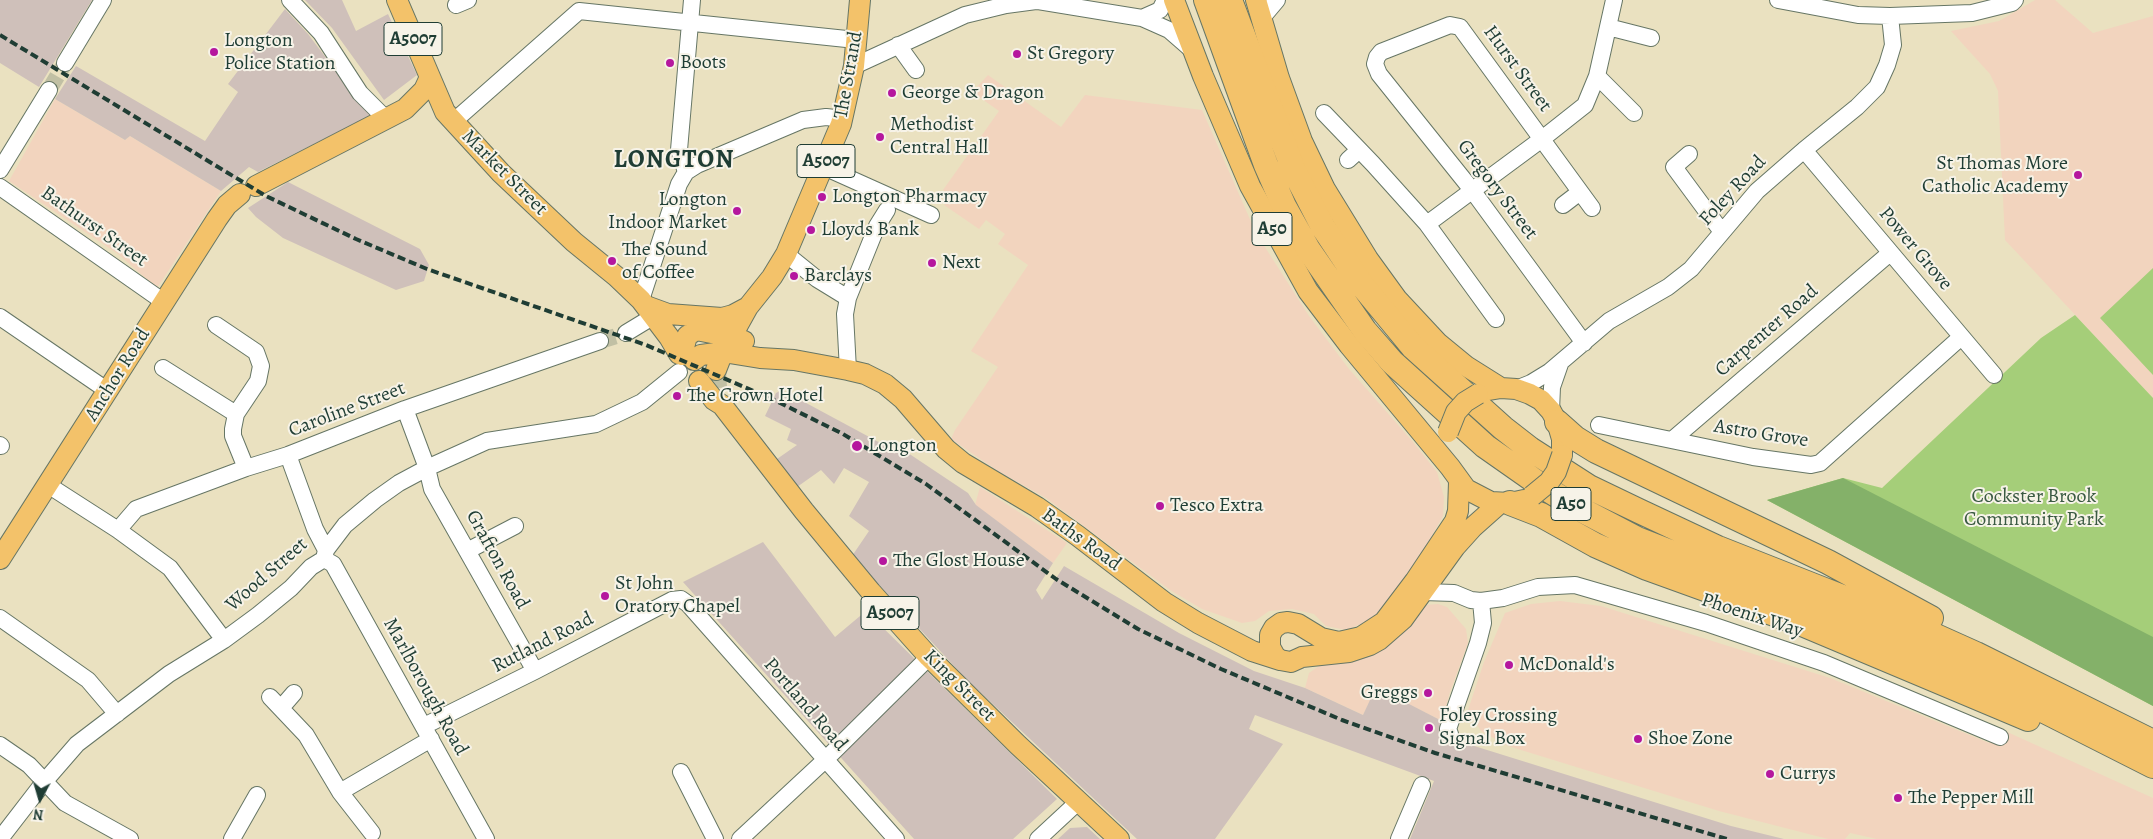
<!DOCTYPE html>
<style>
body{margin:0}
#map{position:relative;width:2153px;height:839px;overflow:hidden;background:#eae1c0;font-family:Alegreya,serif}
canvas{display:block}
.north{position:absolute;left:15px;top:774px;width:50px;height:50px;-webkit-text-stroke:4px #f7f3e8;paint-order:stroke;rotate:186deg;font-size:14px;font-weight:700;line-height:20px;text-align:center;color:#1f3d34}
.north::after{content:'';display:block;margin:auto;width:18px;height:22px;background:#1f3d34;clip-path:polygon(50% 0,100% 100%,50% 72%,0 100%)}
</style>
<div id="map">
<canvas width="2153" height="839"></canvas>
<div class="north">N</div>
</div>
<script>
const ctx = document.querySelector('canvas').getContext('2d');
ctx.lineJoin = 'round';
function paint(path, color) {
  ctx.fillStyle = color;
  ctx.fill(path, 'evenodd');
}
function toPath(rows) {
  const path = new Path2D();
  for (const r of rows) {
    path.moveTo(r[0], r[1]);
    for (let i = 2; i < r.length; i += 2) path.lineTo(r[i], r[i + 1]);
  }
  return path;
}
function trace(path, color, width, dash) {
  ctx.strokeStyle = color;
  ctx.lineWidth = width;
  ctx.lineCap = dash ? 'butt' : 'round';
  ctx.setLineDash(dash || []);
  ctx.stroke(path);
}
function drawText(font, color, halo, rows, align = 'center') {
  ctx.font = font + ' Alegreya,serif';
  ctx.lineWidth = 4;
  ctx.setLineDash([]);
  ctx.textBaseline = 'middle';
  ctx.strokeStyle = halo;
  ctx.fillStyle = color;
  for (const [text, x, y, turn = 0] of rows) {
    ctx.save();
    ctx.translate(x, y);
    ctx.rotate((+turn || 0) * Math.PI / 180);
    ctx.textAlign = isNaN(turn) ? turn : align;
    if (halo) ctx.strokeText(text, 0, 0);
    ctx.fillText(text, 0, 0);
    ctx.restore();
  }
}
paint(toPath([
 [2035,0,2055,0,2093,33,2153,16,2153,398,2005,240,1998,91,1990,74,1951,31,1999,21],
 [988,75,1061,127,1085,95,1202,110,1256,233,1309,316,1349,369,1413,442,1437,472,1444,497,1443,516,1420,557,1386,606,1373,619,1346,630,1326,626,1314,614,1292,609,1269,611,1255,621,1242,623,1202,609,1170,590,1046,498,998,471,951,439,955,430,998,367,971,351,1028,265,998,244,1005,234,986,220,979,229,944,205,949,201,949,194,943,190,999,111,972,92],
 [55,99,125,140,130,136,221,191,157,288,118,254,9,181],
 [980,487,1067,543,1053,563,975,505],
 [1560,601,1601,606,1830,678,1989,743,1994,726,2153,798,2153,839,1877,839,1850,833,1845,839,1828,839,1719,811,1508,746,1481,731,1468,710,1484,662,1505,613,1531,604],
 [1438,604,1447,607,1466,629,1468,643,1450,692,1442,721,1376,688,1363,715,1305,688,1309,673,1319,666,1341,662,1409,625,1426,605]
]), '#f2d4be');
paint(toPath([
 [0,0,92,0,39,87,0,63],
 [305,0,342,0,356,31,388,14,417,75,384,100,332,28],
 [285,9,308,34,370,116,258,172,249,167,221,191,130,136,125,140,55,99,76,66,205,141,238,92,228,84],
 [288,182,420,249,429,265,424,281,396,290,283,238,256,217,248,208],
 [782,390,899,453,902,449,968,493,976,505,1053,563,1036,590,1042,600,1064,566,1179,633,1254,671,1305,688,1363,715,1376,687,1442,721,1455,740,1731,826,1784,839,1410,839,1434,781,1255,715,1249,729,1283,744,1215,839,1137,839,967,680,852,556,869,531,849,516,869,482,844,468,834,484,821,470,797,487,777,459,797,445,787,440,791,429,765,416,776,393],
 [763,542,835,637,866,611,1057,799,1013,839,914,839,683,582],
 [1087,827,1100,839,1058,839,1070,828]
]), '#cfc0ba');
paint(toPath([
 [2153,268,2153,375,2100,318],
 [2075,315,2153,398,2153,706,1767,500,1843,478,1882,488,2041,338]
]), '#a5ce79');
paint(toPath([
 [1843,478,2153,637,2153,706,1767,500]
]), '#84b169');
trace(toPath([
 [49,90,65,63],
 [600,341,626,333]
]), '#c1c0a4', 16, [16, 8]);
trace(toPath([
 [716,370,717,388]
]), '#c1c0a4', 20, [20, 10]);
const minor = toPath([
 [290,0,321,33,360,93,386,119],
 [1032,0,1142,18,1169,30,1192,50],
 [1778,0,1858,15,1890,16,1972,13,2012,3,2015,0],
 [456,5,468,0],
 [1142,18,1160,10,1165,0],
 [1261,19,1277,0],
 [1608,27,1651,38],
 [898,45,916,70],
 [65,63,103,0],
 [854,66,965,15,1006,5,1036,1],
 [1597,76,1634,113],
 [1324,113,1373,164,1427,224,1496,319],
 [453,122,579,11,856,40],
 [1804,150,1994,375],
 [1689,154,1674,167,1722,232],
 [1348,160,1359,150],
 [824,167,931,215],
 [0,170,49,90],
 [686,172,679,150,692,0],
 [0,187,164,302],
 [1563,205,1580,192],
 [1427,224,1542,139,1585,105,1597,76,1614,0],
 [786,254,817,279,848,298],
 [641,300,679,184,686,172,697,165,803,120,826,117,835,118,841,124],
 [0,317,108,391],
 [216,325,256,352,261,366,258,381,236,414,233,429,233,436,246,468],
 [626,333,654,316],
 [1584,343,1472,190,1379,74,1375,64,1377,57,1381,52,1450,25,1460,27,1592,208],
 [163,368,236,414],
 [848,370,845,314,848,298,877,226,887,210],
 [1516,389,1531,383,1549,372,1609,321,1668,287,1691,269,1757,191,1804,150,1857,107,1877,87,1887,65,1893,45,1890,16],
 [405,409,427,468,432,489,535,671],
 [1551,411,1552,387,1560,364],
 [1599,425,1753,457,1811,465,1820,463,1960,338],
 [1672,440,1890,253],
 [0,445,1,446],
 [288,455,315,529,326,550],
 [48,485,118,530,170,568,224,640],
 [118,530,136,509,246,468,288,455,405,409,600,341],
 [467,551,515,526],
 [324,559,333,564,486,839],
 [1423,592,1454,593,1471,600,1481,601,1503,598,1538,587,1575,585,1706,623,1824,663,2000,737],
 [0,618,88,680,117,714],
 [270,697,306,735,340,792,372,833],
 [281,708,294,693],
 [424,726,535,671,672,600,681,599,688,604,896,839],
 [1450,734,1448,729,1478,643,1483,623,1481,601],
 [0,745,29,765,65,803,130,839],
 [681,772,715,839],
 [340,792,431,739],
 [0,839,44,782,77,744,169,674,224,640,258,615,291,588,311,567,324,559,326,550,345,525,375,500,399,483,427,468,487,441,596,424,642,402,679,372],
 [232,839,257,795],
 [740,839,825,760,929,657],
 [1038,839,1079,801],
 [1399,839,1422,785]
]);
const major = toPath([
 [397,0,445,112,501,173,574,242,617,277,641,300,669,337,679,354],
 [1174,0,1203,76,1250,186,1308,291,1349,345,1450,467,1466,489,1491,502,1510,503,1524,500],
 [1256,0,1279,78,1302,141,1325,189,1368,259,1397,299,1438,343,1466,366,1501,388],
 [256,186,405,109,424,90,430,77],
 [646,306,668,314,722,318,733,315,748,307],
 [682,355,687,336,696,330,732,337,744,341],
 [694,360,701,355,723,352,760,358,794,360,848,370,865,374,885,384,903,399,946,449,963,463,1037,507,1078,536,1164,602,1198,623,1252,651,1280,660],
 [716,370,723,352,748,307,772,277,786,254,841,124,854,66,860,0],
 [699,381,714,400,722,405,804,511,871,592,929,657,1018,745,1119,839],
 [1489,390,1501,388,1516,389,1530,394,1541,400,1551,411,1557,422,1562,439,1562,455],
 [1459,482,1458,511,1455,521,1415,581,1384,622,1361,637,1339,642,1321,638,1298,624,1288,622,1281,623,1274,628,1270,635,1270,647,1275,656,1280,660,1291,662,1302,657,1349,652,1370,645,1379,640,1403,619,1455,547,1473,527,1500,503],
 [0,559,217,219,227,205,240,194]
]);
const highway = toPath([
 [1206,0,1266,165,1284,206,1308,249,1365,331,1392,362,1485,446,1542,486,1576,507,1637,539,1912,647,1989,683,2153,766],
 [1230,0,1294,171,1323,227,1361,284,1413,347,1503,428,1530,449,1589,487,1639,511,1718,548,1898,619,1976,654,2153,742],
 [1557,422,1575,438,1596,451,1828,562,1931,618],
 [1510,503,1541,515,1595,545,1647,568,1802,624,2028,719]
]);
trace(minor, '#667665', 18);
trace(major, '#667665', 22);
trace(highway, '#667665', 26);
trace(minor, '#fff', 16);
trace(major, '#f3c26a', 20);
trace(highway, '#f3c26a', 24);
trace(toPath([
 [0,35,266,196,356,239,427,269,646,345,770,398,843,434,926,484,1056,579,1138,629,1221,669,1342,720,1435,753,1727,839]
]), '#1f3d34', 4, [8, 4]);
const majorBridge = toPath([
 [1448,432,1456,412,1465,402,1478,394],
 [1532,496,1549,482,1556,472,1562,455]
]);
trace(majorBridge, '#667665', 22, []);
trace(majorBridge, '#f3c26a', 20);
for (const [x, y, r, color] of [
 [214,52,5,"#b5179e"],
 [1017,54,5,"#b5179e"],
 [670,63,5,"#b5179e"],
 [892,93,5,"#b5179e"],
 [880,137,5,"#b5179e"],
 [2078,175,5,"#b5179e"],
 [822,197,5,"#b5179e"],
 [737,211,5,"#b5179e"],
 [811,230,5,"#b5179e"],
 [612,261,5,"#b5179e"],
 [932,263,5,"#b5179e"],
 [794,276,5,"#b5179e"],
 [677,396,5,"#b5179e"],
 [857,446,6,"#b5179e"],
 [1160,506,5,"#b5179e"],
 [883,561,5,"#b5179e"],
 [605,596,5,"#b5179e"],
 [1509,665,5,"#b5179e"],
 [1428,693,5,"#b5179e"],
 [1429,728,5,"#b5179e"],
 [1638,739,5,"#b5179e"],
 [1770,774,5,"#b5179e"],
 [1898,798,5,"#b5179e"]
]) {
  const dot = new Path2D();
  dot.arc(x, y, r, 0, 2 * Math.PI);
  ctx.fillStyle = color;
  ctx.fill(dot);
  trace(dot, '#f7f3e8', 2);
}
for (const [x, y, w] of [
 [413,39,58],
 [826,161,58],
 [1272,229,40],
 [1571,504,40],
 [890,613,58]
]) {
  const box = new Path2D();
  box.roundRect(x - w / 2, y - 16.5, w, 33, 4);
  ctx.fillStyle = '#f7f3e8';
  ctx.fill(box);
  trace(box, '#1f3d34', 1);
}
drawText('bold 19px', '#1f3d34', null, [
 ["A5007",413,39],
 ["A5007",826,161],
 ["A50",1272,229],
 ["A50",1571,504],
 ["A5007",890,613]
]);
drawText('20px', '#1f3d34', '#f7f3e8', [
 ["Longton",224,41],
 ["Police Station",224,64],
 ["St Gregory",1027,54],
 ["Boots",680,63],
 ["George & Dragon",902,93],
 ["Methodist",890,125],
 ["Central Hall",890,148],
 ["St Thomas More",2068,164,"right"],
 ["Catholic Academy",2068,187,"right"],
 ["Longton Pharmacy",832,197],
 ["Longton",727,200,"right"],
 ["Indoor Market",727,223,"right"],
 ["Lloyds Bank",821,230],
 ["The Sound",622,250],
 ["of Coffee",622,273],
 ["Next",942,263],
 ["Barclays",804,276],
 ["The Crown Hotel",687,396],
 ["Longton",868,446],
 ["Tesco Extra",1170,506],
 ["The Glost House",893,561],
 ["St John",615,584],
 ["Oratory Chapel",615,607],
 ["McDonald's",1519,665],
 ["Greggs",1418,693,"right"],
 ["Foley Crossing",1439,716],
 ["Signal Box",1439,739],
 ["Shoe Zone",1648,739],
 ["Currys",1780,774],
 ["The Pepper Mill",1908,798]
], 'left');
drawText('20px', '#1f3d34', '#f7f3e8', [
 ["Hurst Street",1517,69,54],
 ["The Strand",849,75,-80],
 ["Market Street",504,173,45],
 ["Gregory Street",1497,190,53],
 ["Foley Road",1733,191,-47],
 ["Bathurst Street",94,227,35],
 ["Power Grove",1915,249,50],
 ["Carpenter Road",1767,331,-41],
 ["Anchor Road",118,375,-58],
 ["Caroline Street",347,410,-21],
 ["Astro Grove",1761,434,9],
 ["Baths Road",1081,540,36],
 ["Grafton Road",497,560,61],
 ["Wood Street",267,575,-41],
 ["Phoenix Way",1752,616,18],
 ["Rutland Road",543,643,-27],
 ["King Street",959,686,45],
 ["Marlborough Road",425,687,61],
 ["Portland Road",805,705,49]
]);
drawText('20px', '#3a5a42', '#f7f3e8', [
 ["Cockster Brook",2034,497],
 ["Community Park",2034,520]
]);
ctx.letterSpacing = '1px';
drawText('bold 25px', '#1f3d34', '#f7f3e8', [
 ["LONGTON",674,161]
]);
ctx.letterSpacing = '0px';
</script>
